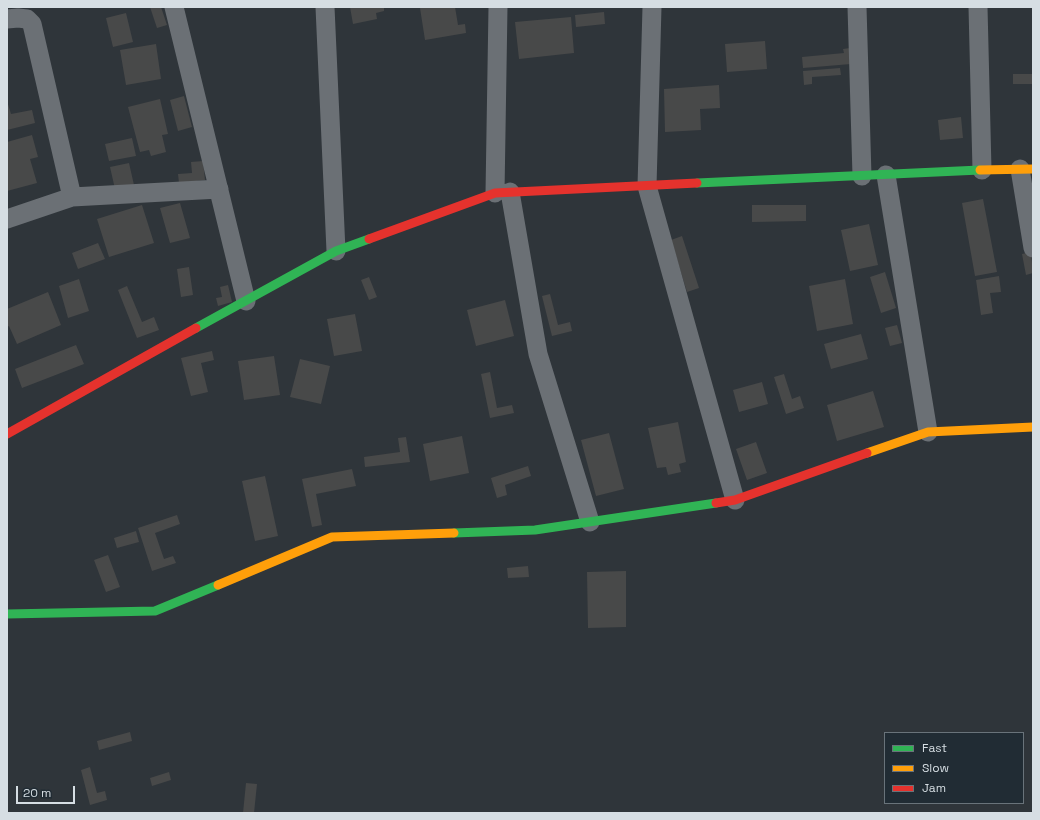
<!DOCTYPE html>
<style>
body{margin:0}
#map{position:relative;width:1040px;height:820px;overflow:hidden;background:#2f353a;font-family:"Space Grotesk",sans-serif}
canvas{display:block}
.frame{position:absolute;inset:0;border:8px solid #d6dee3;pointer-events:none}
.legend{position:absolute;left:884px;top:732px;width:140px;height:72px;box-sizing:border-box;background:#212c34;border:1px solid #69737a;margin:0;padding:5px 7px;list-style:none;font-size:12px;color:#d6dee3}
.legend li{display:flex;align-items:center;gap:8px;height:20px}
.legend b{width:20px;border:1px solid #69737a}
.scale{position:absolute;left:16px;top:786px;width:59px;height:18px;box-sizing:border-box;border:2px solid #d6dee3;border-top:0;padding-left:5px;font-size:12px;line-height:14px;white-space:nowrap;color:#d6dee3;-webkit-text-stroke:3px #212c34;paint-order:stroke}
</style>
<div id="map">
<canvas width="1040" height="820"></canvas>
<div class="frame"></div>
<ul class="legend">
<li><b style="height:5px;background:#30b455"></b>Fast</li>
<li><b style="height:5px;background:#ff9f0a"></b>Slow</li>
<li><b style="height:5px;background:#e5322d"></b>Jam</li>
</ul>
<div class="scale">20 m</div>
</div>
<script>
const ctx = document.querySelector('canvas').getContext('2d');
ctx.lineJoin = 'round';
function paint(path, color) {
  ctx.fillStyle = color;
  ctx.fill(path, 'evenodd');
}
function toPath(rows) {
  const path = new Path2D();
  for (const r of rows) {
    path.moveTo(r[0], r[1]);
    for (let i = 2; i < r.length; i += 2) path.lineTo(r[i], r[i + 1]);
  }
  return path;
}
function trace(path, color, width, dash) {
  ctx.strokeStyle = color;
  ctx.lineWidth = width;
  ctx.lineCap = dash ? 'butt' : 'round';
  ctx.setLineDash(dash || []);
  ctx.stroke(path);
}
paint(toPath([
 [150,7,161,7,167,25,157,28],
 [350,7,384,7,384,11,376,13,377,19,353,24],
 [428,7,455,7,458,25,465,24,466,33,425,40,420,8],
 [604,12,605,24,576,27,575,15],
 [126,13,133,42,113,47,106,18],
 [571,17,574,53,519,59,515,22],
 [765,41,767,69,727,72,725,44],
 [156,44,161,79,126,85,120,50],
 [850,48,851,64,803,68,802,57,844,53,843,49],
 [840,68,841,75,812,77,812,84,804,85,803,71],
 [1013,74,1033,74,1033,84,1013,84],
 [719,85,720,108,700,109,701,130,665,132,664,89],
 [184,96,192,127,178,131,170,100],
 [160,99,168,134,162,135,166,152,151,156,149,150,140,152,128,107],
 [7,101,11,114,32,110,35,123,7,130],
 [961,117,963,138,940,140,938,120],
 [32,135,38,157,30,159,37,183,7,191,7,142],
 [132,138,136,156,109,161,105,144],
 [203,161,205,180,179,183,178,174,192,173,191,162],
 [129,163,134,185,115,189,110,167],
 [983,199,997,272,975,276,962,203],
 [180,203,190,238,170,243,160,208],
 [142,205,154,243,109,257,97,219],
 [752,205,806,205,806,221,752,222],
 [869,224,878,265,850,271,841,230],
 [682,236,699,288,687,292,671,240],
 [98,243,105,259,78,269,72,253],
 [1031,252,1033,273,1026,275,1022,254],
 [189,267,193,295,181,297,177,269],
 [885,272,896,308,881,313,870,277],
 [999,276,1001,292,990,293,993,313,981,315,976,280],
 [369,277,377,297,369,300,361,280],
 [79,279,89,311,68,318,59,286],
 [845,279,853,324,817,331,809,286],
 [228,285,232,302,218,306,216,298,222,297,220,287],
 [127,286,142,322,154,317,159,330,137,338,118,290],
 [48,292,61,325,17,344,9,326,7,327,7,309],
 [550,294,558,325,570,322,572,331,552,336,542,296],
 [505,300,514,336,476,346,467,310],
 [355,314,362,351,334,356,327,319],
 [897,325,902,343,890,346,885,328],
 [861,334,868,359,831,369,824,344],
 [76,345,84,364,22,388,15,369],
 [212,351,214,360,201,363,208,392,191,396,181,358],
 [274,356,280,395,244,400,238,361],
 [300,359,330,366,321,404,290,397],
 [490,372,497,408,512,405,514,413,490,418,481,374],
 [784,374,792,399,800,396,804,408,786,414,774,377],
 [762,382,768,404,739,412,733,390],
 [873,391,884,427,837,441,827,405],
 [678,422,686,462,679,464,681,472,668,475,666,467,657,468,648,428],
 [609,433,624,489,596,496,581,440],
 [462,436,469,473,430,481,423,444],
 [406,437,410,462,365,467,364,457,400,452,398,438],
 [756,442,767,473,747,480,736,449],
 [528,466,531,476,505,485,507,495,497,498,491,478],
 [352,469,356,486,316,494,322,525,312,527,302,479],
 [265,476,278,536,255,541,242,481],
 [177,515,180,524,155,533,164,559,173,556,176,563,152,571,138,528],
 [136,531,139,542,117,548,114,538],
 [108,555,120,587,106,592,94,560],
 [528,566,529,577,508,578,507,568],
 [626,571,626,627,588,628,587,572],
 [130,732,132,741,99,750,97,741],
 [90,767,97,793,105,791,107,800,90,805,81,770],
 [169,772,171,780,152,786,150,778],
 [246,783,257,784,254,813,243,813]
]), '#484949');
trace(toPath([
 [174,7,246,301],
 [325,7,336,251],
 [652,7,647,186,735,500],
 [857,7,862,176],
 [978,7,982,170],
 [7,19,18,18,27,19,32,24,72,197],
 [1020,169,1033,248],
 [886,175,928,432],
 [510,192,538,354,590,522],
 [495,193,498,7],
 [7,219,72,197,219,189]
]), '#6b7075', 19);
trace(toPath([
 [697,183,980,170],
 [196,328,336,251,369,239],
 [454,533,535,530,716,503],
 [7,614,155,611,218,585]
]), '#30b455', 9);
trace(toPath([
 [980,170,1033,169],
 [867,453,928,432,1033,427],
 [218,585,332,537,454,533]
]), '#ff9f0a', 9);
trace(toPath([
 [369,239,495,193,697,183],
 [7,434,196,328],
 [716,503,735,500,867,453]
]), '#e5322d', 9);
</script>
